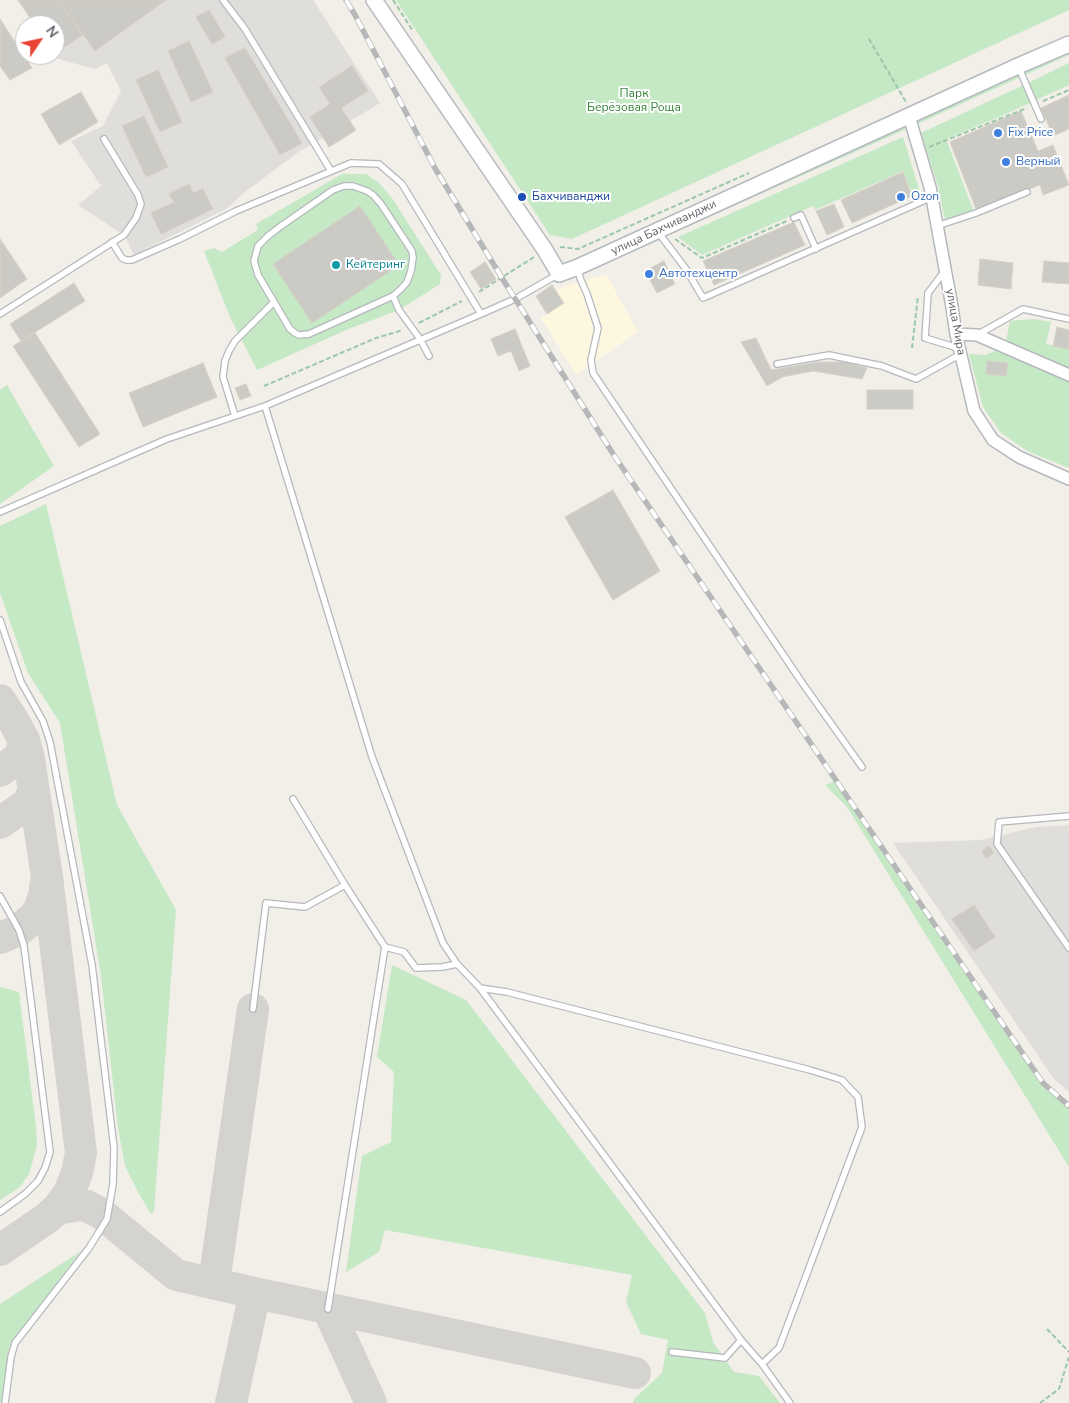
<!DOCTYPE html>
<meta charset="utf-8">
<style>
body{margin:0}
#map{position:relative;width:1069px;height:1403px;overflow:hidden;background:#f1efe8;font-family:"Nunito Sans",sans-serif}
canvas{display:block}
.north{position:absolute;left:15px;top:15px;width:50px;height:50px;box-sizing:border-box;background:#fff;border:1px solid #bfc1c3;border-radius:50%;rotate:56deg;font-size:14px;font-weight:700;line-height:20px;text-align:center;color:#5f6368}
.north::after{content:'';display:block;margin:auto;width:18px;height:22px;background:#ea4335;clip-path:polygon(50% 0,100% 100%,50% 72%,0 100%)}
</style>
<div id="map">
<canvas width="1069" height="1403"></canvas>
<div class="north">N</div>
</div>
<script>
const ctx = document.querySelector('canvas').getContext('2d');
ctx.lineJoin = 'round';
function paint(path, color) {
  ctx.fillStyle = color;
  ctx.fill(path, 'evenodd');
}
function toPath(rows) {
  const path = new Path2D();
  for (const r of rows) {
    path.moveTo(r[0], r[1]);
    for (let i = 2; i < r.length; i += 2) path.lineTo(r[i], r[i + 1]);
  }
  return path;
}
function trace(path, color, width, dash) {
  ctx.strokeStyle = color;
  ctx.lineWidth = width;
  ctx.lineCap = dash ? 'butt' : 'round';
  ctx.setLineDash(dash || []);
  ctx.stroke(path);
}
function drawText(font, color, halo, rows, align = 'center') {
  ctx.font = font + ' "Nunito Sans",sans-serif';
  ctx.lineWidth = 4;
  ctx.setLineDash([]);
  ctx.textBaseline = 'middle';
  ctx.strokeStyle = halo;
  ctx.fillStyle = color;
  for (const [text, x, y, turn = 0] of rows) {
    ctx.save();
    ctx.translate(x, y);
    ctx.rotate((+turn || 0) * Math.PI / 180);
    ctx.textAlign = isNaN(turn) ? turn : align;
    if (halo) ctx.strokeText(text, 0, 0);
    ctx.fillText(text, 0, 0);
    ctx.restore();
  }
}
paint(toPath([
 [606,274,638,332,576,374,541,318,564,303,555,290]
]), '#fef7e0');
paint(toPath([
 [18,0,313,0,380,103,307,147,301,150,245,192,226,209,134,255,124,235,78,205,101,186,71,141,103,126,121,91,107,63,95,69,58,59,55,55,55,25,35,25],
 [1069,825,1069,1092,1054,1079,893,843,981,840,1036,827]
]), '#e0deda');
paint(toPath([
 [396,0,1069,0,1069,10,572,239,550,235],
 [1069,45,1069,55,904,130,673,233,667,226],
 [1069,63,1069,85,1008,113,946,139,974,212,945,220,938,186,921,133,1030,82],
 [903,137,920,192,913,195,903,171,815,210,813,206,702,255,678,237],
 [342,174,366,174,379,183,392,198,441,275,440,284,399,310,346,330,257,370,230,317,204,251,214,248,222,252,258,230,256,224],
 [1035,319,1051,322,1046,344,1069,349,1069,468,1029,452,1001,433,983,407,969,354,985,355,1005,347,1010,321],
 [7,385,54,466,0,504,0,390],
 [46,504,117,805,176,910,154,1211,151,1214,138,1192,125,1166,118,1128,101,976,60,723,28,673,0,593,0,526],
 [836,781,1043,1083,1069,1106,1069,1167,847,807,825,785],
 [392,965,466,1000,705,1313,713,1342,734,1372,759,1376,780,1403,633,1403,634,1399,662,1373,668,1340,641,1334,626,1302,632,1275,385,1230,379,1252,346,1272,362,1156,391,1142,394,1072,377,1057],
 [0,987,19,992,36,1127,37,1146,29,1174,20,1187,0,1200],
 [81,1251,9,1347,2,1403,0,1403,0,1304]
]), '#c5e8c5');
trace(toPath([
 [0,700,13,720,24,740,29,759,47,877,81,1153,77,1173,69,1193,57,1209,47,1218,0,1250],
 [0,771,17,759,21,755,24,740],
 [0,823,27,804,34,791],
 [0,938,19,930,33,918,39,910,44,896,46,882],
 [57,1209,79,1205,87,1206,102,1214,176,1275,255,1293,635,1373],
 [214,1283,253,1009],
 [328,1309,371,1403],
 [231,1403,255,1293]
]), '#d4d3d0', 32);
const building = toPath([
 [18,0,58,0,83,35,55,53,55,25,35,25,18,0],
 [58,0,166,0,95,51,58,0],
 [209,10,225,37,212,44,196,17,209,10],
 [0,19,32,68,10,80,0,66,0,19],
 [189,41,213,92,191,102,168,51,189,41],
 [245,48,302,143,280,155,225,58,245,48],
 [352,66,368,91,341,108,356,130,329,147,310,117,330,104,319,87,352,66],
 [158,70,182,122,160,132,136,80,158,70],
 [81,92,98,122,59,145,41,114,81,92],
 [1069,95,1069,129,1053,136,1041,108,1069,95],
 [1021,111,1038,151,1053,145,1069,185,1043,195,1040,185,976,209,950,142,1021,111],
 [144,116,168,167,146,177,122,126,144,116],
 [903,172,912,196,852,223,841,200,903,172],
 [189,184,193,193,203,189,213,209,161,234,151,213,174,202,169,194,189,184],
 [834,204,844,227,827,235,816,211,834,204],
 [360,206,399,265,312,323,273,264,360,206],
 [794,222,805,245,714,285,703,261,794,222],
 [0,239,27,279,0,298,0,239],
 [980,259,1013,263,1011,289,978,285,980,259],
 [664,261,675,284,657,293,645,271,664,261],
 [1044,261,1069,263,1069,284,1042,282,1044,261],
 [485,262,496,279,481,289,470,272,485,262],
 [74,283,85,301,21,341,10,324,74,283],
 [552,285,564,303,547,314,536,296,552,285],
 [1057,327,1069,330,1069,349,1053,346,1057,327],
 [515,329,530,366,519,371,511,351,498,356,491,339,515,329],
 [35,333,100,434,79,447,13,346,35,333],
 [756,338,771,370,819,362,844,362,867,368,862,379,813,371,782,377,767,386,741,342,756,338],
 [987,361,1008,363,1006,376,986,374,987,361],
 [203,363,217,397,143,427,129,393,203,363],
 [246,384,251,396,240,400,235,388,246,384],
 [867,390,913,390,913,409,867,409,867,390],
 [613,490,660,571,613,600,565,517,613,490],
 [989,846,994,853,986,858,982,851,989,846],
 [974,905,995,937,974,951,952,919,974,905]
]);
paint(building, '#cccac5');
trace(building, '#d6d1c6', 1);
const service = toPath([
 [223,0,245,29,331,171],
 [1018,66,1041,119],
 [794,218,801,215,816,249],
 [937,226,976,213,1027,192],
 [658,232,686,269,703,298,932,197],
 [112,242,122,258,126,260,132,260,180,239,236,211,351,163,379,164,402,184,481,314],
 [578,267,580,278,587,294,598,328,591,360,593,373,803,684,862,767],
 [944,272,928,293,925,338,958,348],
 [393,296,399,310,420,339,429,356],
 [0,314,124,235,136,218,141,204,138,195,104,139],
 [977,335,1023,309,1069,319],
 [777,364,829,355,882,366,916,379,961,354],
 [265,406,372,757,443,943,457,964,480,988,741,1340,762,1364,790,1403],
 [235,416,223,377,225,361,229,351,235,341,274,302,290,329,295,333,299,335,309,334,393,296,401,289,407,282,411,271,413,258,412,251,381,204,373,195,367,191,353,186,344,186,333,190,281,226,268,236,258,246,254,261,258,275,274,302],
 [0,512,167,439,265,406,481,314,515,299,557,275],
 [0,620,21,682,43,721,50,742,92,965,114,1148,113,1184,107,1219,89,1248,15,1343,11,1357,5,1403],
 [293,799,345,885,385,947,404,952,416,968,442,967,457,964],
 [1069,816,999,822,997,844,1069,948],
 [0,896,19,930,24,946,50,1152,45,1168,38,1181,25,1194,0,1212],
 [480,988,507,992,810,1070,842,1080,858,1097,862,1127,779,1348,762,1364],
 [253,1009,266,903,305,907,345,885],
 [328,1309,385,947],
 [672,1352,725,1358,741,1340]
]);
const minor = toPath([
 [909,116,930,187,951,301,956,334,974,411,993,440,1019,457,1069,479],
 [956,334,977,335,1069,375]
]);
const secondary = toPath([
 [374,0,545,250,559,274,578,267,1018,66,1069,44]
]);
trace(service, '#b5b8bc', 8);
trace(minor, '#b5b8bc', 14);
trace(secondary, '#b6babf', 18);
trace(toPath([
 [393,0,413,31],
 [869,39,906,102],
 [1043,101,1069,90],
 [929,147,1027,108],
 [675,239,702,258,787,221],
 [560,247,578,249,749,173],
 [479,292,534,257],
 [419,323,462,301],
 [912,348,918,296],
 [264,386,376,338,403,330],
 [1047,1329,1069,1352],
 [1040,1403,1059,1389,1069,1357]
]), '#9cc7a9', 2, [5, 2.5]);
trace(service, '#fff', 5.5);
trace(minor, '#fff', 11);
trace(secondary, '#fff', 15);
const rail = toPath([
 [346,0,355,15,436,170,502,278,615,457,1043,1083,1069,1106]
]);
trace(rail, '#b6b7b8', 5.5);
trace(rail, '#fff', 4, [11]);
for (const [x, y, r, color] of [
 [998,133,5,"#3f7fe0"],
 [1006,162,5,"#3f7fe0"],
 [522,197,5,"#1a4fb4"],
 [901,197,5,"#3f7fe0"],
 [336,265,5,"#0f9aa8"],
 [649,274,5,"#3f7fe0"]
]) {
  const dot = new Path2D();
  dot.arc(x, y, r, 0, 2 * Math.PI);
  ctx.fillStyle = color;
  ctx.fill(dot);
  trace(dot, '#fff', 2);
}
drawText('12px', '#348238', '#fff', [
 ["Парк",634,94],
 ["Берёзовая Роща",634,108]
]);
drawText('12px', '#366cbe', '#fff', [
 ["Fix Price",1008,133],
 ["Верный",1016,162],
 ["Ozon",911,197],
 ["Автотехцентр",659,274]
], 'left');
drawText('12px', '#164399', '#fff', [
 ["Бахчиванджи",532,197]
], 'left');
drawText('12px', '#5f6368', '#fff', [
 ["улица Бахчиванджи",664,228,-25],
 ["улица Мира",955,322,80]
]);
drawText('12px', '#0d838f', '#fff', [
 ["Кейтеринг",346,265]
], 'left');
</script>
